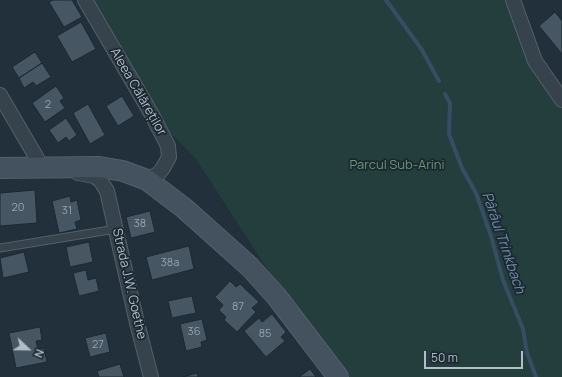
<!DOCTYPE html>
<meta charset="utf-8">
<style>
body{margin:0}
#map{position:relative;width:562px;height:377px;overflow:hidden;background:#22303c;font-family:Manrope,sans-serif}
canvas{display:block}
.north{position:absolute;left:8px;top:329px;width:40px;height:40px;-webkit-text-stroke:3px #1b2731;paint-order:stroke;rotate:112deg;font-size:11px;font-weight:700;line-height:16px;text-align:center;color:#b2bdc8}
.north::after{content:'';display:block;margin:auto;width:14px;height:18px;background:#b2bdc8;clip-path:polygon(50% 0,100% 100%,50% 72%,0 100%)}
.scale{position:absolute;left:424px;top:351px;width:99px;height:18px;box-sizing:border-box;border:2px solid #b2bdc8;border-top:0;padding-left:5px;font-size:12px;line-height:14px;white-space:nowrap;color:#b2bdc8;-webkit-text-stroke:3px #1b2731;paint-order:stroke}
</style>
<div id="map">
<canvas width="562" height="377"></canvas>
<div class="north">N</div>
<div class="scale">50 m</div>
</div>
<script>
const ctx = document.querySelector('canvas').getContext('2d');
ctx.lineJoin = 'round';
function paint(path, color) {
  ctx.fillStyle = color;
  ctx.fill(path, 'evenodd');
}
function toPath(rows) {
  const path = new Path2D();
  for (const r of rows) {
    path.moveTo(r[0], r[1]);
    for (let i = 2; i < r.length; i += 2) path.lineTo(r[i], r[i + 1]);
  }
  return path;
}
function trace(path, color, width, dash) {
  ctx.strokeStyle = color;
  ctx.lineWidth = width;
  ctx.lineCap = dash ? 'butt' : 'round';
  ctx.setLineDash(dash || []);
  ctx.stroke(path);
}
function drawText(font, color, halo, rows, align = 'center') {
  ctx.font = font + ' Manrope,sans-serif';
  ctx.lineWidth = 3.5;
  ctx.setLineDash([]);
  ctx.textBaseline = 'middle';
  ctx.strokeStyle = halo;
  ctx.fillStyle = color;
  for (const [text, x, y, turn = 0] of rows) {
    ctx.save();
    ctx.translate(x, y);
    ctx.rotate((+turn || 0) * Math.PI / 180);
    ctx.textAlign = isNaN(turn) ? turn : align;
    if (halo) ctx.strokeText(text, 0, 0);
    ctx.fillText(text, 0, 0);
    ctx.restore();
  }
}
paint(toPath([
 [85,0,520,0,528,25,562,107,562,377,345,377,284,295,196,159,151,113]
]), '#243d3d');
trace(toPath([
 [386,0,422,50,439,81],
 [445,94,450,103,449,134,462,168,476,193,491,236,503,280,523,329,527,353,536,377]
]), '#354e64', 4);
const building = toPath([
 [53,0,72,0,82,17,64,27,49,2,53,0],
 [555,12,562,21,562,54,539,26,555,12],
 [81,22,96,49,72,62,57,36,81,22],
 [35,52,42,63,19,78,12,67,35,52],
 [42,63,51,77,36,86,33,82,24,88,19,78,42,63],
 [56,86,64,98,60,101,65,108,45,122,32,103,56,86],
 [122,96,134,116,118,126,106,106,122,96],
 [88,104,105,135,90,144,73,113,88,104],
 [66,118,77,135,69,141,66,137,58,143,49,130,66,118],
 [35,190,37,223,0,226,0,193,35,190],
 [70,196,71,202,77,200,81,220,75,222,77,229,59,233,52,201,70,196],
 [150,211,155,232,131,238,126,217,150,211],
 [89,242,93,262,70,267,66,247,89,242],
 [189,246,194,269,152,280,146,257,189,246],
 [24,252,29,272,3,278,0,258,24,252],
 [86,270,88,280,96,278,99,291,79,296,73,273,86,270],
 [230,281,236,287,240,284,259,302,252,308,256,312,237,332,224,320,226,317,219,310,223,305,215,297,230,281],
 [192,296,196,313,172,318,168,301,192,296],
 [272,314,286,332,281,337,285,341,266,357,244,331,259,318,262,322,272,314],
 [202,319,207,340,201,342,202,347,186,351,180,324,202,319],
 [40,327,42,340,36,341,38,349,44,348,47,362,16,368,9,333,40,327],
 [106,333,110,352,90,357,85,338,106,333],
 [120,364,124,377,99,377,97,371,120,364],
 [310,369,316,377,299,377,310,369],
 [197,373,198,377,183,377,197,373]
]);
paint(building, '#465663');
trace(building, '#1d2933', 1);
const lane = toPath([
 [0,248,116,229]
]);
const street = toPath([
 [85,0,151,113,168,146,169,157,163,168,158,174,147,180],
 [513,0,535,61,562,100],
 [0,95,42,167,50,169],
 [78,173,94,176,100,180,107,191,137,323,151,377]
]);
const secondary = toPath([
 [0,168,99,167,123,171,147,180,184,208,250,267,277,297,338,377]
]);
trace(lane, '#54606a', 9);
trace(street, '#54606a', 16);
trace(secondary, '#54606a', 22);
trace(lane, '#36424c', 7);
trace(street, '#36424c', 14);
trace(secondary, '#44515f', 20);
drawText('11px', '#97a3af', null, [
 ["2",48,105],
 ["20",18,208],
 ["31",67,211],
 ["38",140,224],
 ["38a",170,263],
 ["87",238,307],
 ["36",194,332],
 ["85",265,334],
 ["27",98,345]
]);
drawText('13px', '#b2bdc8', '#1b2731', [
 ["Aleea Călăreților",138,92,60],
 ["Strada J.W. Goethe",129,284,77]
]);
drawText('13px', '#68996e', '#1b2731', [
 ["Parcul Sub-Arini",397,165]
]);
drawText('italic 14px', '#7191ac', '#1b2731', [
 ["Pârâul Trinkbach",503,243,71]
]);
</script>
